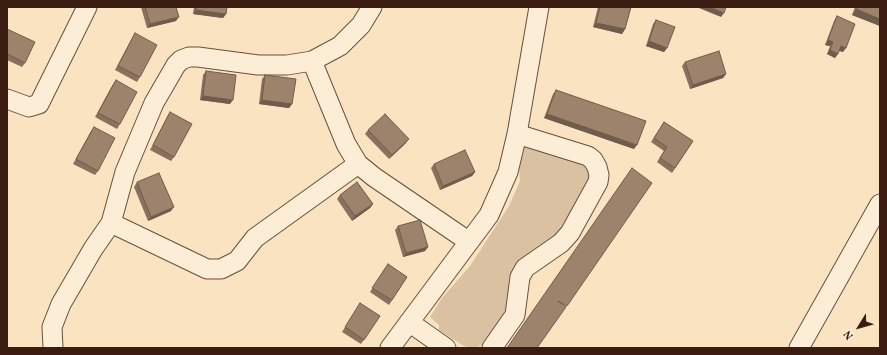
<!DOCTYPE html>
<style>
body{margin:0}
#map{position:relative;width:887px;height:355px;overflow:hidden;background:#fae3c0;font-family:Vollkorn,serif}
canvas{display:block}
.frame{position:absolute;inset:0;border:8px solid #3b1c10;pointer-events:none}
.north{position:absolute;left:839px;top:307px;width:40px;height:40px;-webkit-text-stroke:3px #fcedd6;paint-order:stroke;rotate:233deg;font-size:11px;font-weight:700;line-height:16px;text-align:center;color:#3b1c10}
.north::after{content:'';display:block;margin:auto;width:14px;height:18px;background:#3b1c10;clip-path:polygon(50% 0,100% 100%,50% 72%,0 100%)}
</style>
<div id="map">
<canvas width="887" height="355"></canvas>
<div class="frame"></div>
<div class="north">N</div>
</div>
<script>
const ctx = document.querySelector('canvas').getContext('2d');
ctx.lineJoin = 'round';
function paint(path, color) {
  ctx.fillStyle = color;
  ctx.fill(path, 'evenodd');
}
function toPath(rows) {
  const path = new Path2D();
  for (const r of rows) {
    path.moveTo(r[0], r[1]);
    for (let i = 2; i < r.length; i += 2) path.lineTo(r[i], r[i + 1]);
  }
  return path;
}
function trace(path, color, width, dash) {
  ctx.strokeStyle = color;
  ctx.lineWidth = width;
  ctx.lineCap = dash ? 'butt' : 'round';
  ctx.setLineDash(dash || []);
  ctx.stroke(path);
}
paint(toPath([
 [531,144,588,166,591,176,571,219,553,238,540,245,520,261,507,310,484,343,476,348,471,348,464,346,439,330,439,325,430,317,442,298,470,266,509,206,520,181,519,163,523,147]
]), '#dac1a2');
const minor = toPath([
 [312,61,346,144,358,164,374,177,468,241],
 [7,99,29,107,39,104,87,7],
 [111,223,207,269,221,269,237,261,255,238,358,164],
 [409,322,446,348],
 [53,348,52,327,61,304,93,249,111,223,125,172,154,103,176,65,181,60,189,57,198,57,258,65,287,65,312,61,340,46,361,25,372,7],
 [390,348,489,215,508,172,517,134,539,7],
 [492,348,515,315,520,277,525,268,561,243,570,233,598,182,599,175,597,167,593,160,588,156,517,134],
 [799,348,880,204]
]);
trace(minor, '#6b4e3c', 21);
trace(minor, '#fcedd6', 19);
paint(toPath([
 [141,7,176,7,176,21,147,28],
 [194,7,227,7,226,14,223,18,193,14],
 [598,7,631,7,625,29,622,34,593,27],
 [855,7,880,7,880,26,852,15],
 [837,16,843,52,839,51,835,58,827,54,830,46,825,45,834,21],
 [656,20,667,48,664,52,646,46,653,24],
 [7,29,25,63,22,67,7,60],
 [135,33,140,77,137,82,115,70,132,38],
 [685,62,726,74,723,78,690,89,682,66],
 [206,71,230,104,200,100,203,75],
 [265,75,292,104,289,108,259,104,262,79],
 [116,80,120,124,117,129,95,117,113,84],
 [556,90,634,149,544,118,553,94],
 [170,112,174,157,171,161,150,150,167,117],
 [664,122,693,141,672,173,657,162,664,151,651,142],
 [94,127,98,171,95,175,73,164,91,131],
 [368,130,406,143,389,159,365,134],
 [434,164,475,172,472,176,440,190,431,168],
 [137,182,171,211,148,221,134,187],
 [340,195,373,204,370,208,352,221,337,199],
 [398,226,428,247,425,251,403,257,395,230],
 [388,264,407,277,389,305,370,292],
 [360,303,380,316,361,344,342,332]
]), '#88715d');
paint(toPath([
 [700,7,710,7,724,13,721,17,699,8],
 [856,9,880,19,880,26,852,15],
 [196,10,226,14,223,18,193,14],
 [179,17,176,21,147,28,150,24],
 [596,23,625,29,622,34,593,27],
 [828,40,833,42,830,46,825,45],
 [649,41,667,48,664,52,646,46],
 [841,46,846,48,843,52,838,50],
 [830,50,838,54,835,58,827,54],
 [726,74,723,78,690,89,693,85],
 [203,96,233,100,230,104,200,100],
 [262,100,292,104,289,108,259,104],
 [547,114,637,145,634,149,544,118],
 [409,139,406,143,389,159,392,155],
 [475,172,472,176,440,190,443,186],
 [373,204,370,208,352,221,355,216],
 [174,207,171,211,148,221,151,217],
 [428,247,425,251,403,257,406,253]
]), '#6f5c4c');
const building = toPath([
 [145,7,176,7,179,17,150,24,145,7],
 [196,7,227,7,226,14,196,10,196,7],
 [600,7,631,7,625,29,596,23,600,7],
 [710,7,726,7,724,13,710,7],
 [856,7,880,7,880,19,856,9,856,7],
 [837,16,855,24,846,48,841,46,838,54,830,50,833,42,828,40,837,16],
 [656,20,675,27,667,48,649,41,656,20],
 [7,29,35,42,25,63,7,54,7,29],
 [135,33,157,45,140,77,118,66,135,33],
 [719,51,726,74,693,85,685,62,719,51],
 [206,71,236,75,233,100,203,96,206,71],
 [265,75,296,79,292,104,262,100,265,75],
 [116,80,137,92,120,124,98,113,116,80],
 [556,90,646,121,637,145,547,114,556,90],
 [170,112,192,124,174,157,153,145,170,112],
 [385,114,409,139,392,155,368,130,385,114],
 [664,122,693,141,675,168,660,158,667,147,654,138,664,122],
 [94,127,115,138,98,171,76,159,94,127],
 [465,150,475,172,443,186,434,164,465,150],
 [632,168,652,183,567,306,558,301,566,307,537,348,507,348,632,168],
 [159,173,174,207,151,217,137,182,159,173],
 [357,182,373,204,355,216,340,195,357,182],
 [420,220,428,247,406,253,398,226,420,220],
 [388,264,407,277,392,300,372,288,388,264],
 [360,303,380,316,364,340,345,327,360,303]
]);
paint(building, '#9e836c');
trace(building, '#6f5c4c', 1);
</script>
